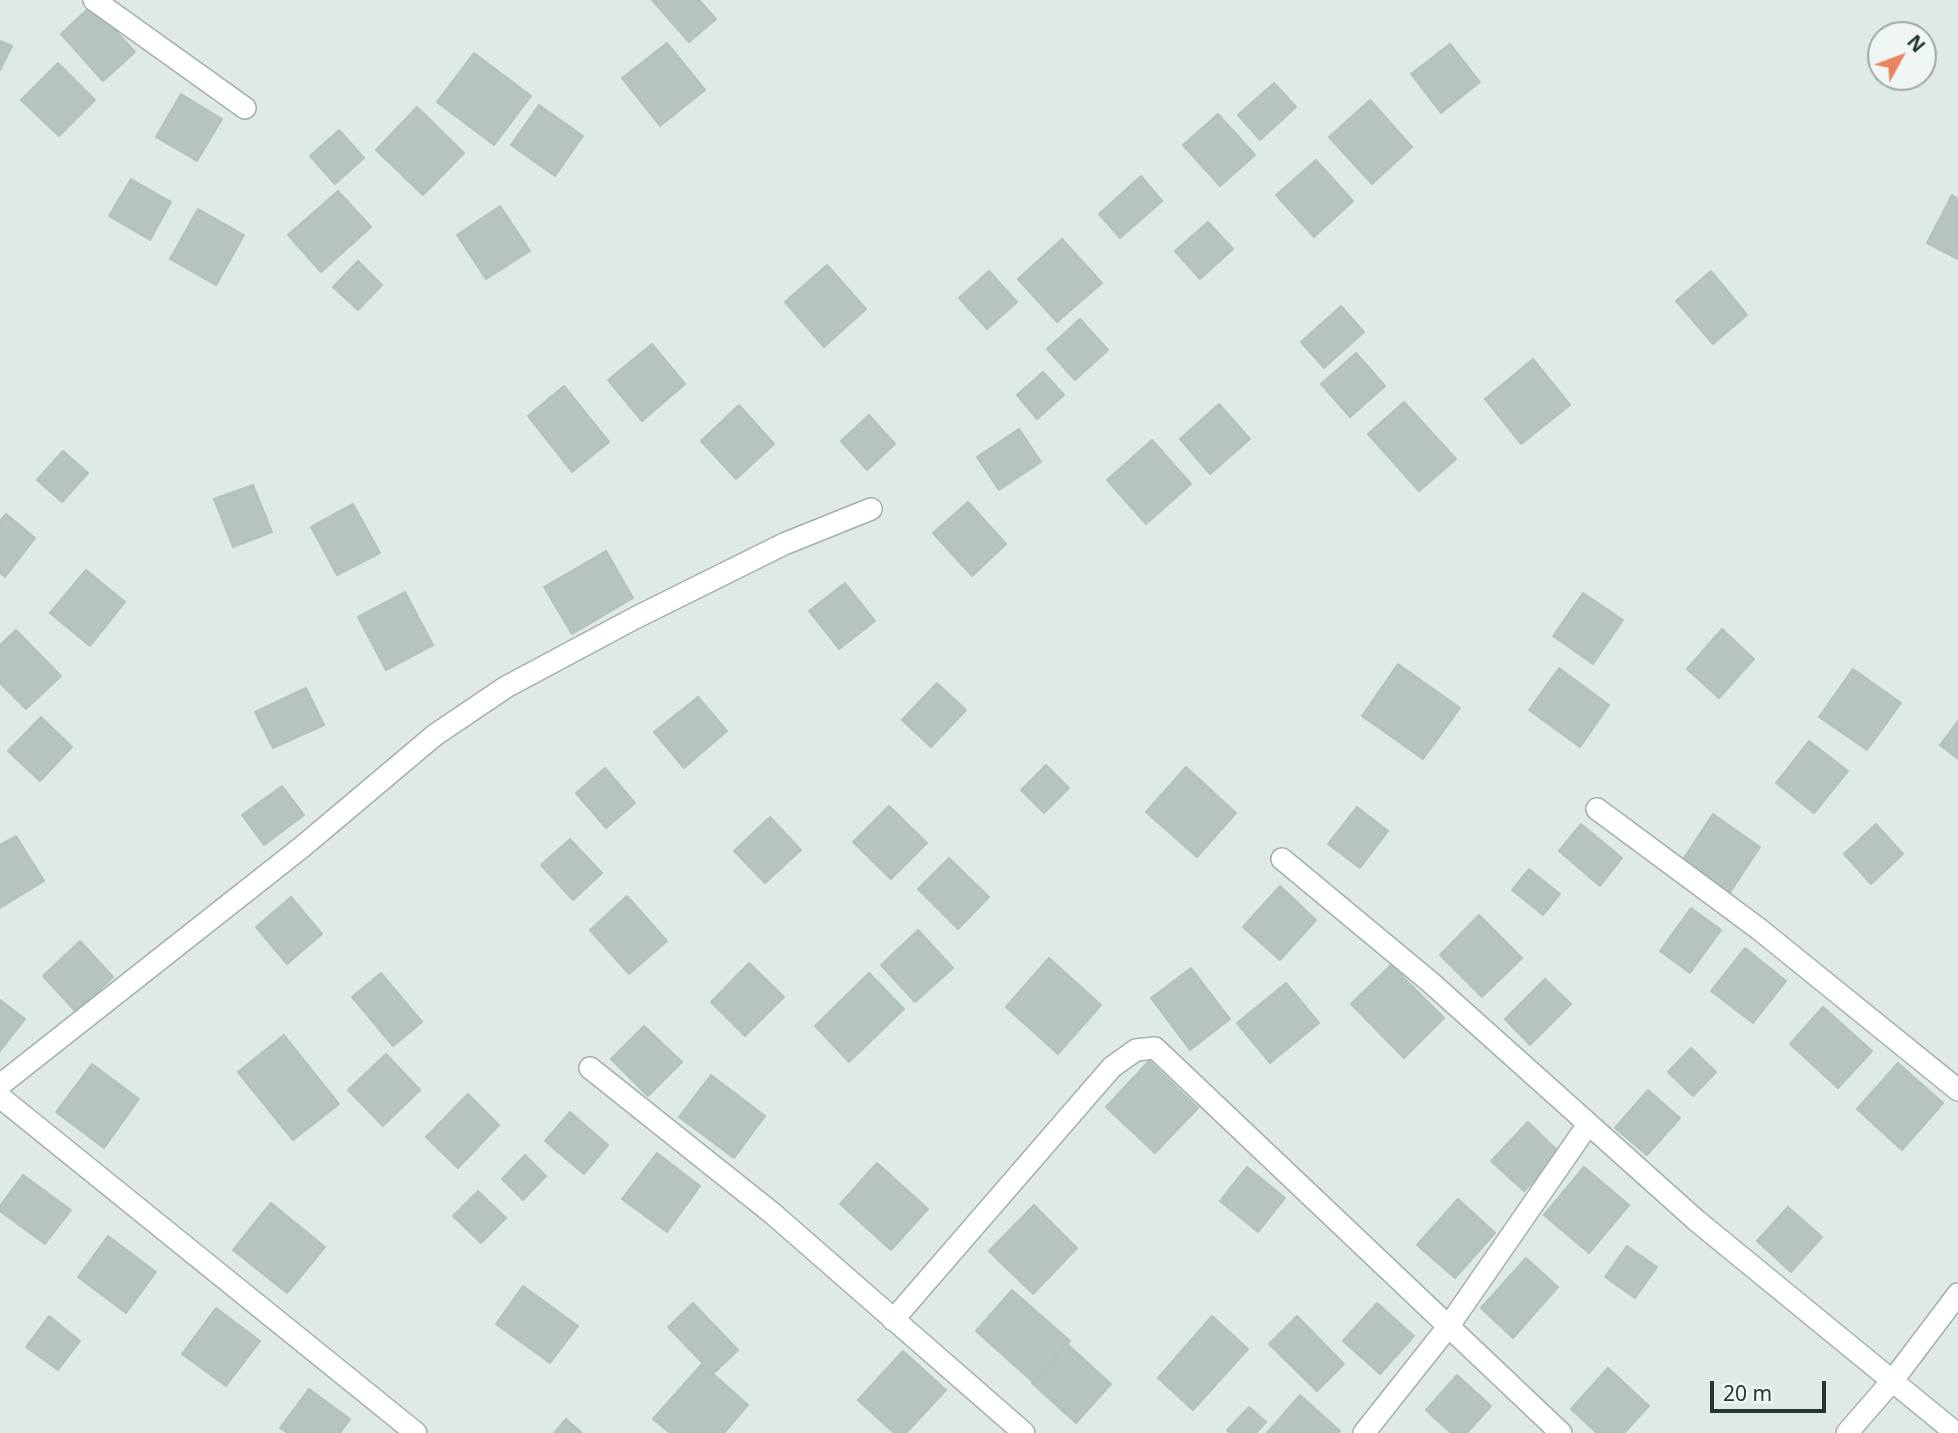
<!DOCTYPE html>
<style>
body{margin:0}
#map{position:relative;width:1958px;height:1433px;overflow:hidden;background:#dfe9e5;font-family:"Noto Sans",sans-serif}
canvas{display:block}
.north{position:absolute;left:1867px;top:21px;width:70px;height:70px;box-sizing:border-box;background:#eff6f3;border:2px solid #9daaa6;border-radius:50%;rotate:49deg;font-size:19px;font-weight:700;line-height:28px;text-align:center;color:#213833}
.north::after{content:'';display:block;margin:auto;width:24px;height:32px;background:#e8855f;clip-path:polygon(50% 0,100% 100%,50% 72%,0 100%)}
.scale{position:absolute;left:1710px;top:1381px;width:116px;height:32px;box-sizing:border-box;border:4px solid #213833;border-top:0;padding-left:9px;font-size:21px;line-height:24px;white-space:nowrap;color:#213833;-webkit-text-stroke:5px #eff6f3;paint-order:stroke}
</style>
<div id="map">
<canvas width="1958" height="1433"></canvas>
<div class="north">N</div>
<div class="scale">20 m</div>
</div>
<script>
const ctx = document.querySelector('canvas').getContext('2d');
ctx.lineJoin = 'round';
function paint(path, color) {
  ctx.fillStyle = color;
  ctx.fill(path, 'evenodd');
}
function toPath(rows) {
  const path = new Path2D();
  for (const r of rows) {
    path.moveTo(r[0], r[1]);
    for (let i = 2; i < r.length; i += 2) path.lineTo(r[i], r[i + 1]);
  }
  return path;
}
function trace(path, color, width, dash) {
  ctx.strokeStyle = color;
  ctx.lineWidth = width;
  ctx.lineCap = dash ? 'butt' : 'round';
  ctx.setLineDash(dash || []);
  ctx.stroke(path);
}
const building = toPath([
 [652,0,699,0,716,19,689,42,652,0],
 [92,5,135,52,103,81,61,34,92,5],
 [0,41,12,46,0,70,0,41],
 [667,43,705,90,660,126,622,78,667,43],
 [1450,44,1480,82,1441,113,1411,74,1450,44],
 [474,53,531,96,494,145,437,102,474,53],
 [58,63,95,100,59,136,21,100,58,63],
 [1274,83,1296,107,1260,140,1238,115,1274,83],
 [181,94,222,119,197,161,156,137,181,94],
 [1370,100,1412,147,1372,184,1329,137,1370,100],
 [539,105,583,136,555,176,511,145,539,105],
 [417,107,464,153,423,195,376,150,417,107],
 [1218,114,1255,155,1220,186,1183,145,1218,114],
 [339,130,364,158,335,184,310,156,339,130],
 [1316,160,1353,201,1314,237,1276,195,1316,160],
 [1141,176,1162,201,1120,238,1099,214,1141,176],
 [131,179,171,202,150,240,109,216,131,179],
 [338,191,371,227,321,272,288,235,338,191],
 [1952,195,1958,199,1958,259,1927,243,1952,195],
 [500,206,530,251,486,279,457,235,500,206],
 [198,209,244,235,216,285,170,259,198,209],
 [1208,222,1233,249,1200,279,1175,251,1208,222],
 [1062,239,1102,283,1057,322,1018,279,1062,239],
 [358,261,382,285,358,310,333,287,358,261],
 [827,265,866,309,824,347,785,302,827,265],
 [989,271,1017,302,987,329,959,298,989,271],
 [1711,271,1747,315,1713,344,1676,301,1711,271],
 [1341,306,1364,332,1324,368,1301,342,1341,306],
 [1080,319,1108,350,1075,380,1047,349,1080,319],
 [652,344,685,384,642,421,608,380,652,344],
 [1356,353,1385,386,1350,417,1321,384,1356,353],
 [1533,359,1570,405,1521,444,1485,399,1533,359],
 [1043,372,1064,395,1037,419,1017,395,1043,372],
 [564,386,609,442,572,472,528,416,564,386],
 [1404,402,1456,459,1419,491,1368,434,1404,402],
 [1219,404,1250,439,1210,474,1180,439,1219,404],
 [739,405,774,444,736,479,701,441,739,405],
 [869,415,895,444,867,470,841,441,869,415],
 [1019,429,1041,462,999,490,977,457,1019,429],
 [1152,440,1191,484,1146,524,1107,480,1152,440],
 [63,451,88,473,62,502,37,480,63,451],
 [253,485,272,532,233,547,214,499,253,485],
 [968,502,1006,544,972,576,933,533,968,502],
 [353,504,380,553,337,575,311,527,353,504],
 [6,514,35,538,5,577,0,573,0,521,6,514],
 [606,551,633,598,572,634,544,587,606,551],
 [86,570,125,602,90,646,50,613,86,570],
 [845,583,875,621,839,649,809,611,845,583],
 [405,592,433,645,386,670,358,617,405,592],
 [1583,593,1623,620,1593,664,1553,636,1583,593],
 [1722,629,1754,659,1719,698,1687,669,1722,629],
 [16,630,61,676,26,709,0,683,0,645,16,630],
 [1398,664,1460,708,1423,759,1362,716,1398,664],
 [1559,668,1609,705,1580,747,1529,710,1559,668],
 [1853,669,1901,703,1867,750,1819,717,1853,669],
 [937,683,966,710,931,747,902,720,937,683],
 [306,688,324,725,273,748,255,712,306,688],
 [698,697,727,731,684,768,654,732,698,697],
 [41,717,72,747,40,781,8,751,41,717],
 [1958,721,1958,759,1940,745,1958,721],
 [1809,741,1848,771,1814,813,1776,783,1809,741],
 [1046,765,1069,788,1044,813,1021,790,1046,765],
 [1186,767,1236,813,1197,857,1146,812,1186,767],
 [605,768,635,803,606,828,576,793,605,768],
 [282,786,304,815,264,845,242,815,282,786],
 [889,806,927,843,891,879,853,842,889,806],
 [1357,807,1388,831,1360,868,1328,844,1357,807],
 [1713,814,1760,847,1729,894,1682,861,1713,814],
 [770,817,801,850,765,883,734,851,770,817],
 [1581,824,1622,858,1600,886,1559,851,1581,824],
 [1876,824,1903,854,1871,884,1844,854,1876,824],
 [16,836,44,881,0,908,0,845,16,836],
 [570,839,602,873,573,900,541,865,570,839],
 [949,858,989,897,958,929,918,889,949,858],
 [1529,869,1560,894,1543,915,1512,890,1529,869],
 [1280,886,1316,920,1280,960,1243,927,1280,886],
 [627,896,667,941,629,974,590,930,627,896],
 [291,897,322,934,287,964,256,927,291,897],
 [1691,908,1721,930,1690,973,1660,951,1691,908],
 [1479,915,1522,958,1482,997,1440,955,1479,915],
 [918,930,953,968,915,1002,881,965,918,930],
 [80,941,113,977,76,1012,43,976,80,941],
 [1745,948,1786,981,1753,1023,1711,991,1745,948],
 [1049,958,1101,1005,1058,1054,1006,1007,1049,958],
 [749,963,784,997,745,1036,711,1002,749,963],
 [1391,965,1444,1018,1404,1058,1351,1004,1391,965],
 [1191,968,1230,1019,1190,1050,1151,998,1191,968],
 [381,973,422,1022,393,1046,352,997,381,973],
 [869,973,904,1009,849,1062,815,1026,869,973],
 [1545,979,1571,1004,1530,1045,1505,1019,1545,979],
 [1286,983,1319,1023,1270,1063,1237,1023,1286,983],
 [0,1000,25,1019,0,1051,0,1000],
 [1823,1007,1872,1051,1838,1088,1790,1044,1823,1007],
 [644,1026,682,1062,648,1096,611,1059,644,1026],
 [284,1035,339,1104,293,1140,238,1072,284,1035],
 [1691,1048,1716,1072,1693,1096,1668,1072,1691,1048],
 [386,1054,420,1090,383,1126,348,1090,386,1054],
 [1149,1061,1198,1108,1155,1153,1106,1107,1149,1061],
 [1898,1063,1943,1103,1902,1150,1857,1109,1898,1063],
 [92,1064,139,1099,104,1148,56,1112,92,1064],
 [711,1075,765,1116,734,1158,679,1117,711,1075],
 [1648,1090,1680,1118,1647,1155,1615,1128,1648,1090],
 [468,1094,499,1125,458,1168,426,1137,468,1094],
 [570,1112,608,1145,584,1174,545,1141,570,1112],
 [1528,1122,1560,1153,1524,1191,1491,1161,1528,1122],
 [657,1153,700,1186,667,1232,622,1199,657,1153],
 [525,1155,546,1176,523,1200,502,1179,525,1155],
 [877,1163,928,1209,891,1250,840,1204,877,1163],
 [1247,1167,1285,1198,1258,1232,1220,1201,1247,1167],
 [1584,1167,1629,1205,1589,1253,1544,1215,1584,1167],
 [23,1175,71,1210,45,1244,0,1211,0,1206,23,1175],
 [478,1191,506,1218,481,1243,453,1216,478,1191],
 [1458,1199,1495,1233,1455,1278,1417,1245,1458,1199],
 [271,1203,325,1247,287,1293,233,1250,271,1203],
 [1034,1205,1077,1248,1033,1294,989,1251,1034,1205],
 [1788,1207,1822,1237,1791,1272,1757,1241,1788,1207],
 [108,1236,156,1272,126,1313,78,1277,108,1236],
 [1627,1246,1657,1267,1635,1298,1605,1277,1627,1246],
 [1526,1258,1558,1287,1513,1338,1481,1308,1526,1258],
 [523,1286,578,1326,550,1363,496,1324,523,1286],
 [1012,1290,1070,1341,1033,1382,976,1331,1012,1290],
 [693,1303,738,1350,713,1374,668,1327,693,1303],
 [1377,1303,1414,1336,1380,1374,1343,1341,1377,1303],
 [216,1308,260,1341,226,1386,182,1354,216,1308],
 [49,1316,80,1341,58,1370,26,1347,49,1316],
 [1212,1316,1248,1349,1193,1410,1158,1378,1212,1316],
 [1297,1316,1344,1364,1317,1391,1269,1344,1297,1316],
 [1067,1344,1111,1384,1076,1423,1032,1383,1067,1344],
 [903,1351,946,1390,906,1433,894,1433,858,1400,903,1351],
 [702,1364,748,1405,724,1433,670,1433,653,1419,702,1364],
 [1608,1368,1649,1406,1624,1433,1597,1433,1571,1409,1608,1368],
 [1457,1375,1491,1406,1467,1433,1451,1433,1426,1410,1457,1375],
 [309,1389,350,1419,340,1433,288,1433,280,1428,309,1389],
 [1300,1395,1340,1431,1338,1433,1267,1433,1300,1395],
 [1249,1407,1266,1422,1256,1433,1230,1433,1227,1430,1249,1407],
 [566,1419,582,1433,554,1433,566,1419]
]);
paint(building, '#b5c4be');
trace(building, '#b2c2bc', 2);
const minor = toPath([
 [94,0,245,108],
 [1597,809,1759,929,1958,1090],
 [1282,859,1429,981,1697,1221,1956,1433],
 [590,1068,772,1213,1024,1433],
 [0,1085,302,847,435,735,506,687,635,618,784,544,871,509],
 [0,1097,416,1433],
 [893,1320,1112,1067,1136,1050,1155,1048,1561,1433],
 [1364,1433,1448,1327,1587,1126],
 [1847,1433,1893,1380,1958,1294]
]);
trace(minor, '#a2b0ac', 24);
trace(minor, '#fff', 21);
</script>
